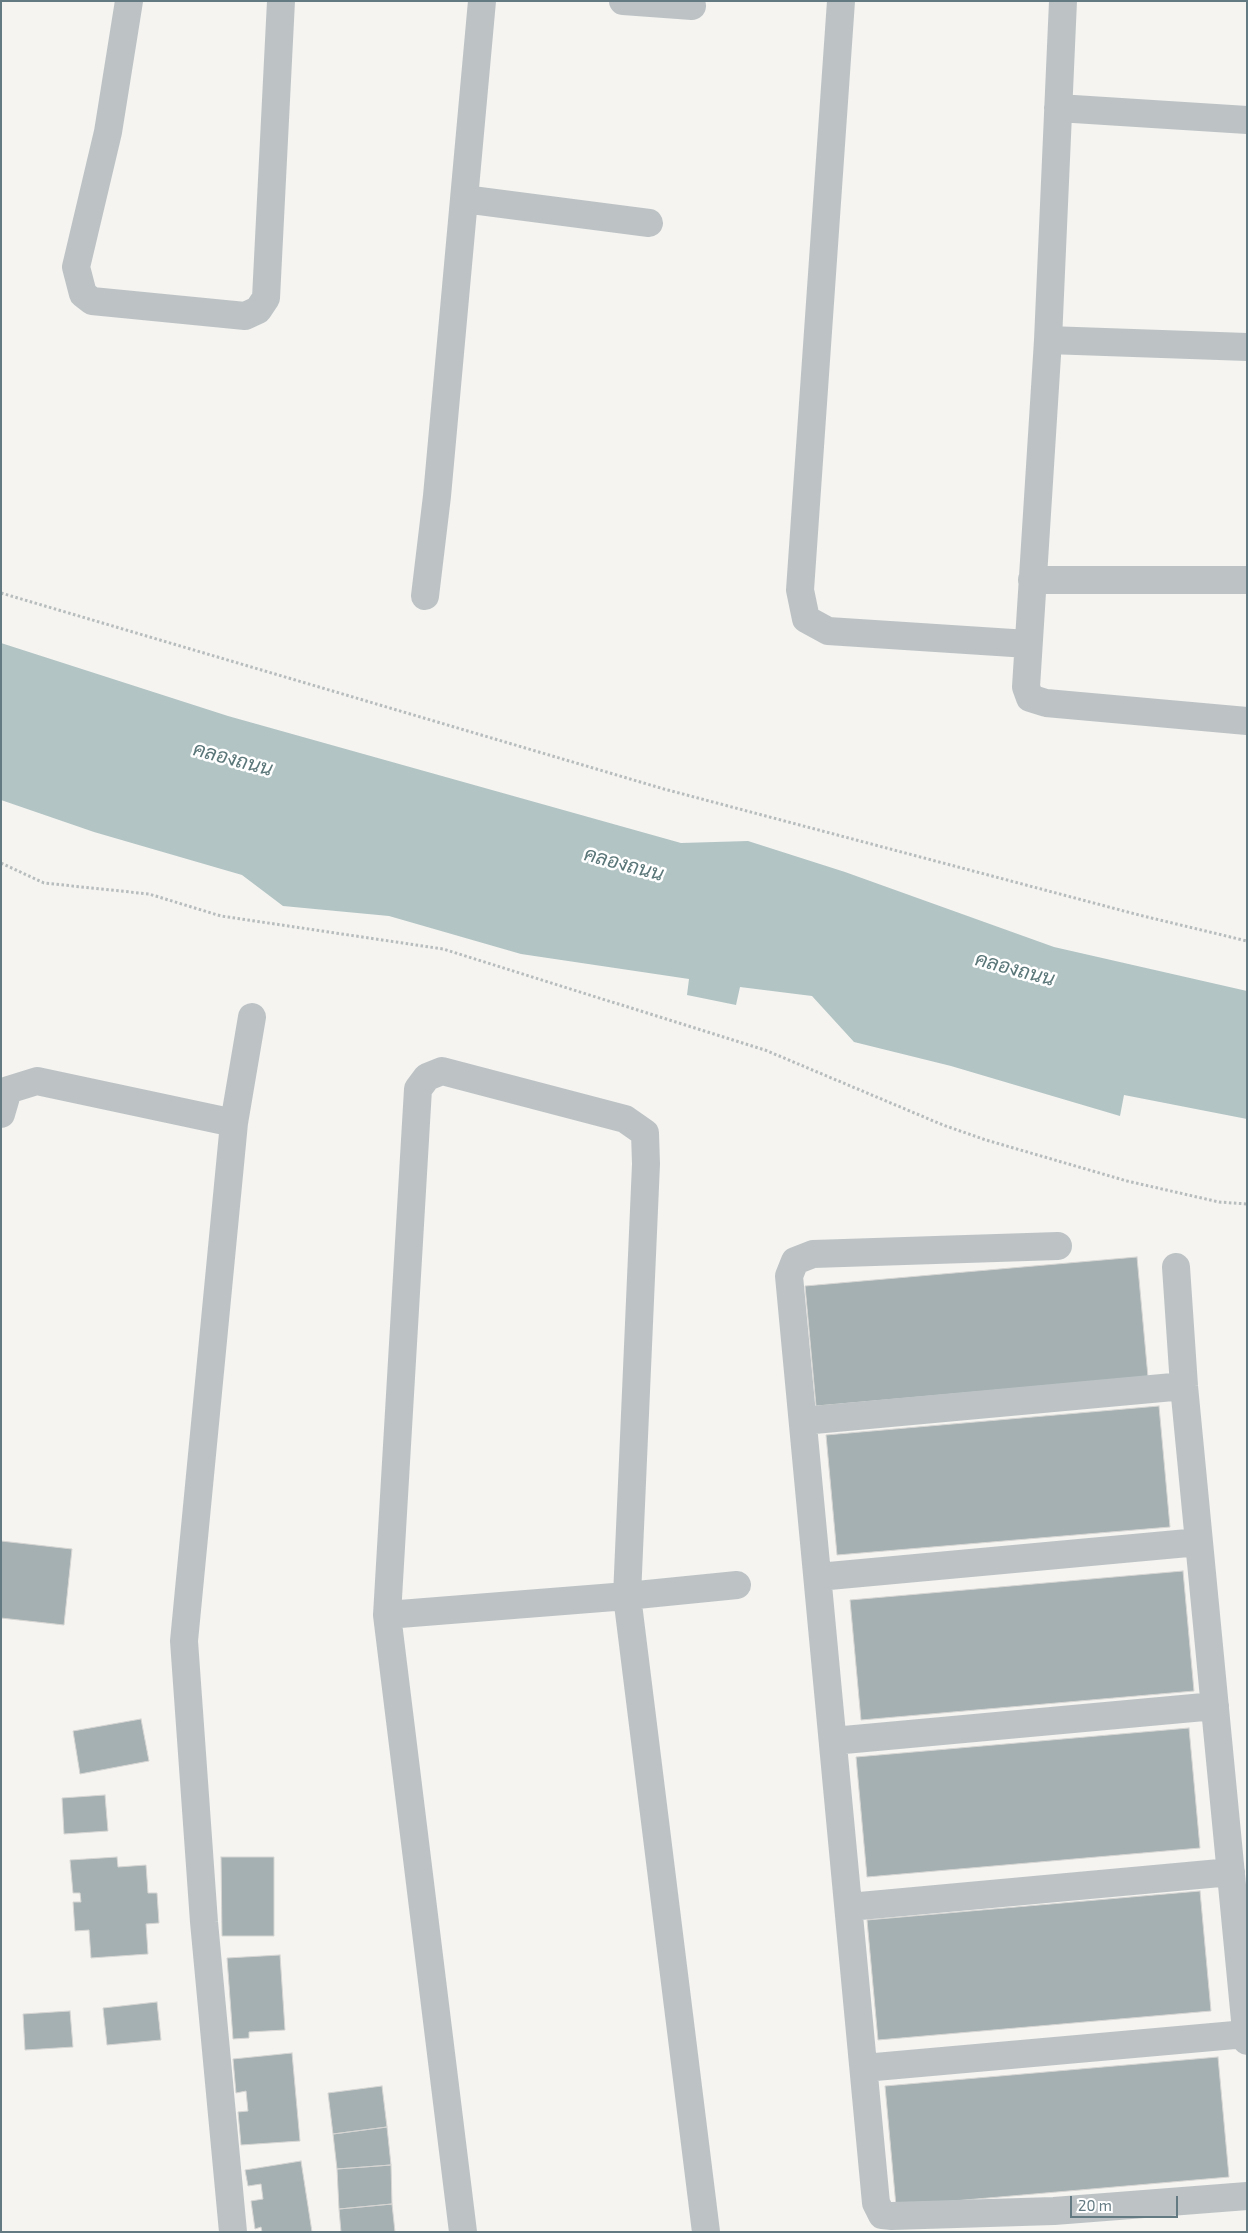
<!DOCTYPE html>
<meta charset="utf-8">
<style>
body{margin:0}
#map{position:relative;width:1248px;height:2233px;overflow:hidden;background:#f5f4f1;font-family:"Exo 2",sans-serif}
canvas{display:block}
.frame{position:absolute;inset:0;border:2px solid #637a82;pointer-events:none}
.scale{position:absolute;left:1070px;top:2196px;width:108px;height:22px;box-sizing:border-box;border:2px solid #637a82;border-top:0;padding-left:6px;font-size:15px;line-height:18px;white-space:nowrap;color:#637a82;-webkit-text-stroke:4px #fff;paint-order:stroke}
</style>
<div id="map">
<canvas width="1248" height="2233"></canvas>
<div class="frame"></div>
<div class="scale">20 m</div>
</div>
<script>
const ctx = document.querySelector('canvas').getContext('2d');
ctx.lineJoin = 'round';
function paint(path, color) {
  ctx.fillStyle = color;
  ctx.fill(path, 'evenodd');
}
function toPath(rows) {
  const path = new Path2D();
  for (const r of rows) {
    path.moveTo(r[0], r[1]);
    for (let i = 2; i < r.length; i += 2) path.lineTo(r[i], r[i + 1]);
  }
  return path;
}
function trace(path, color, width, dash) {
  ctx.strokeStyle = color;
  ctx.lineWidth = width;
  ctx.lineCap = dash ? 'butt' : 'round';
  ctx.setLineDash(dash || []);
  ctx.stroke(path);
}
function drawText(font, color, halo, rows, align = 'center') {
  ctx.font = font + ' "Exo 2",Sarabun,sans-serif';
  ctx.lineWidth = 5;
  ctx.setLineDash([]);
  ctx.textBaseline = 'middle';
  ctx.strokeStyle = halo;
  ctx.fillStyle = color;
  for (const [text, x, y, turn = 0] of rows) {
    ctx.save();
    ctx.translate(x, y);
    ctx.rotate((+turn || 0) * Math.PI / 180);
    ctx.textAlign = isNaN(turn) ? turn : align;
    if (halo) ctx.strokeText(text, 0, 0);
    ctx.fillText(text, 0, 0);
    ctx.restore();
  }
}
paint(toPath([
 [1,643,228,716,681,843,748,841,845,872,1054,947,1247,991,1247,1119,1124,1095,1120,1116,951,1066,854,1042,812,996,740,987,736,1005,687,995,689,979,521,954,389,916,283,906,242,875,94,832,1,800]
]), '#b2c4c4');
const building = toPath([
 [1137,1257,1148,1377,816,1406,805,1286,1137,1257],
 [1159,1406,1170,1527,837,1555,826,1435,1159,1406],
 [1,1541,72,1549,64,1625,1,1618,1,1541],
 [1183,1571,1194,1691,861,1720,850,1600,1183,1571],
 [141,1719,149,1761,80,1774,73,1731,141,1719],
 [1189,1728,1200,1848,867,1877,856,1757,1189,1728],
 [105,1795,108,1831,64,1834,62,1798,105,1795],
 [117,1857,118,1867,146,1865,148,1893,157,1893,159,1923,146,1924,148,1954,91,1958,89,1930,75,1931,73,1902,81,1902,80,1893,73,1893,70,1860,117,1857],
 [221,1857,274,1857,274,1936,222,1936,221,1857],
 [1200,1891,1211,2011,878,2040,867,1920,1200,1891],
 [280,1955,285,2030,249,2032,249,2038,233,2039,227,1958,280,1955],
 [157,2002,161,2040,107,2045,103,2008,157,2002],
 [70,2011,73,2047,25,2050,23,2014,70,2011],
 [292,2053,300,2141,241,2145,238,2112,248,2111,246,2091,236,2093,233,2059,292,2053],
 [1218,2057,1229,2177,896,2206,885,2086,1218,2057],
 [382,2086,387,2127,333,2134,328,2093,382,2086],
 [387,2127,391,2165,337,2169,333,2134,387,2127],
 [301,2161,312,2232,262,2232,261,2227,255,2229,251,2201,263,2199,261,2184,248,2186,245,2170,301,2161],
 [391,2165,392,2204,339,2209,337,2169,391,2165],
 [392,2204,395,2232,341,2232,339,2209,392,2204]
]);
paint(building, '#a4b0b2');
trace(building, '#d6d5d3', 1);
trace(toPath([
 [1,593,664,789,1139,915,1247,941],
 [1,863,44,883,149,894,221,916,443,949,765,1050,943,1125,986,1140,1127,1181,1219,1202,1247,1204]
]), '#b7bcbd', 3, [2.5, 2.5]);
trace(toPath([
 [129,1,108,132,76,267,83,294,92,301,245,316,258,310,266,298,281,1],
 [623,1,692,6],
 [841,1,800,590,806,619,828,631,1028,644],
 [1063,1,1048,340,1026,687,1030,698,1046,703,1247,721],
 [1058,108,1247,120],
 [464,199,649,223],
 [1048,340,1247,347],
 [1032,580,1247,580],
 [425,596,437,496,482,1],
 [1,1114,8,1090,37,1081,234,1123],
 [1058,1246,813,1254,795,1261,789,1276,876,2203,882,2215,892,2216,1054,2211,1247,2196],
 [1176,1267,1184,1386,1247,2041],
 [803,1421,1184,1386],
 [818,1577,1199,1542],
 [387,1615,627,1596,737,1585],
 [833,1741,1215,1706],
 [849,1907,1231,1872],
 [864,2068,1246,2034],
 [233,2232,204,1922,184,1641,234,1123,252,1017],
 [463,2232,387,1615,418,1089,427,1077,442,1071,625,1119,645,1133,646,1164,627,1596,706,2232]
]), '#bdc3c5', 28);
drawText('italic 20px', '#5a7678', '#fff', [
 ["คลองถนน",233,759,15],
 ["คลองถนน",624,864,15],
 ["คลองถนน",1015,969,15]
]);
</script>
